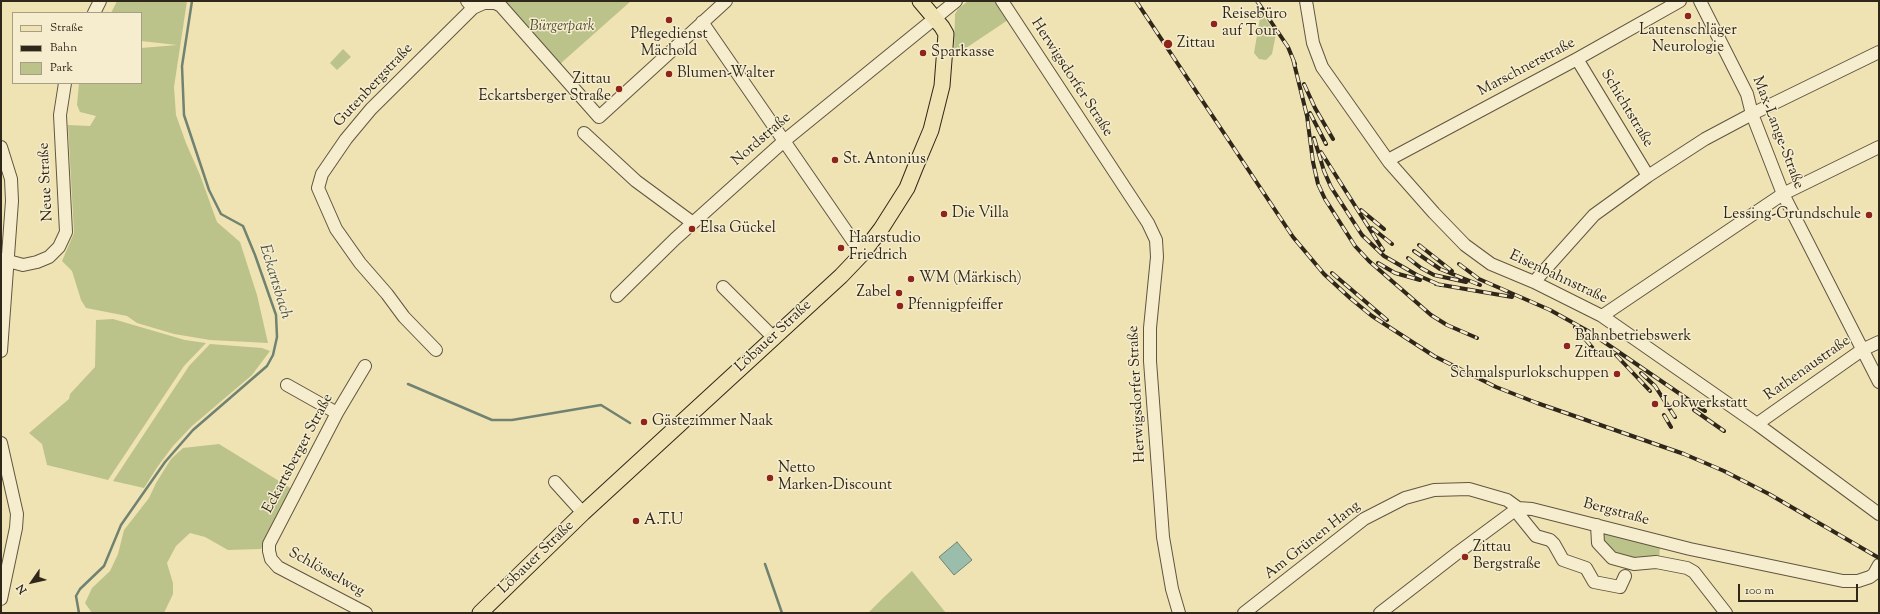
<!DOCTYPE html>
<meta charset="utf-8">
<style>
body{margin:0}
#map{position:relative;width:1880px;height:614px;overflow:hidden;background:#f0e3b3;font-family:"Sorts Mill Goudy",serif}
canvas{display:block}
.frame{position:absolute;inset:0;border:2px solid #30271b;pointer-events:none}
.legend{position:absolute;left:12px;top:12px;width:130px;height:72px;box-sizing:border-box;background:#f5edce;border:1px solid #a69e86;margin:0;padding:5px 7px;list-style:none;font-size:12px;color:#30271b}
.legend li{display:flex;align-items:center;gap:8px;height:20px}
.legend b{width:20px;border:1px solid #a69e86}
.north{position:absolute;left:12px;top:562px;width:40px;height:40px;-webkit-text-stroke:3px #f5edce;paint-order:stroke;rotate:236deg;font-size:11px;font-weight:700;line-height:16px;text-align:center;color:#30271b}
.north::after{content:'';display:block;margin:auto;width:14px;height:18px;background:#30271b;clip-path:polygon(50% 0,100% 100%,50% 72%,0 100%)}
.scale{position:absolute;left:1738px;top:584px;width:120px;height:18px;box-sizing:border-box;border:2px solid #30271b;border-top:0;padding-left:5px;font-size:12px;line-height:14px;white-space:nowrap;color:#30271b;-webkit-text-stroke:3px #f5edce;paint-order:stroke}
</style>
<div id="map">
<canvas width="1880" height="614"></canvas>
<div class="frame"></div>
<ul class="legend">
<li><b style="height:5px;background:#f0e3b3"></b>Straße</li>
<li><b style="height:5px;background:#30271b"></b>Bahn</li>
<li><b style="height:11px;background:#bcc38a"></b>Park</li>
</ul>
<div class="north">N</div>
<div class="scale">100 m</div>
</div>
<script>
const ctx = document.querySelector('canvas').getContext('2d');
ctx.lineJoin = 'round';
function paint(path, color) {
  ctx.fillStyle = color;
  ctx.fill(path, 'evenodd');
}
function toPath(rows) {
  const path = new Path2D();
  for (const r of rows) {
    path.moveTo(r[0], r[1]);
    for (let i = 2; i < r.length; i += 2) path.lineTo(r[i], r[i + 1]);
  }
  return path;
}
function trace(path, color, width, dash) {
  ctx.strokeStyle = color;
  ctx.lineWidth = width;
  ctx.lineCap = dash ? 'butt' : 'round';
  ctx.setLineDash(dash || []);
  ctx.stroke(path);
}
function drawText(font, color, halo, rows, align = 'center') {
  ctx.font = font + ' "Sorts Mill Goudy",serif';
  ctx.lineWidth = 3;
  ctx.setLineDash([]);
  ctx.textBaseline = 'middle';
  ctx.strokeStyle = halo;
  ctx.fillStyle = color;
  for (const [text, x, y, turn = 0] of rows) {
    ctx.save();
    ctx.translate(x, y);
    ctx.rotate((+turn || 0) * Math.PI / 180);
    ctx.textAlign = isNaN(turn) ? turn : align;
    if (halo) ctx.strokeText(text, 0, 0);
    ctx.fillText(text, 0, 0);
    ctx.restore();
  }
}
paint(toPath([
 [117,1,187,1,174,87,176,115,186,143,200,175,217,222,240,242,257,295,268,343,210,340,174,334,137,323,127,316,86,308,81,300,72,271,62,261,74,233,68,125,90,126,96,116,80,112,77,105,79,83,141,83,141,48,177,45,141,41,141,13,111,13],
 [503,1,631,1,560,64],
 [968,1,997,1,1008,20,954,56,955,14,958,9],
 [1259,9,1276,34,1272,54,1266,60,1259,59,1254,53,1260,18],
 [343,49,351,57,337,70,330,63],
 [113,319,185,340,206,343,184,366,108,480,47,465,42,444,29,433,69,399,70,394,95,367,96,320],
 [210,344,262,348,270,351,252,375,192,426,173,446,158,466,144,488,113,481,189,366],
 [219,444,292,489,261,549,228,550,205,537,190,533,176,546,167,563,173,583,173,594,164,613,92,613,85,603,92,588,110,571,118,554,124,530,149,498,156,483,171,459,183,448],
 [1606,532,1660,546,1659,560,1623,559,1604,544,1602,535],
 [912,571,946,613,868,613,883,598]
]), '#bcc38a');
const water = toPath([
 [957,542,972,560,954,575,939,557,957,542]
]);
paint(water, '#9abeab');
trace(water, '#708271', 1);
trace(toPath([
 [408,384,492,420,512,420,601,405,630,423],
 [765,564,782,613],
 [79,613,76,596,80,589,104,566,121,525,165,462,193,430,267,366,273,355,277,337,276,315,255,255,243,226,221,214,209,190,184,115,182,66,192,1]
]), '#708271', 2.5);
const minor = toPath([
 [467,1,473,8,484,3,495,3,501,6,599,117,726,1],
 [1002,1,1148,223,1156,240,1157,257,1150,328,1150,361,1163,537,1172,589,1179,613],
 [1306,1,1313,43,1322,67,1389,162,1434,213,1465,245,1491,264,1534,282,1602,316,1757,424,1879,514],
 [1700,1,1747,94,1752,114,1783,194,1879,382],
 [94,13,100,1],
 [702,22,862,254],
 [1577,59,1648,176],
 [584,133,636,181,693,223],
 [1,147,11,179,12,201,1,351],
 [1389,162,1390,159,1577,59,1680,1],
 [1,259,23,265,37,262,49,257,59,247,66,232,60,115,65,83],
 [1534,282,1594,215,1648,176,1705,139,1752,114,1879,52],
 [723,287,773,337],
 [617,296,675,239,784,141,956,1],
 [1602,316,1783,194,1879,147],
 [436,350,404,317,387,294,360,263,336,229,318,188,322,174,346,139,371,109,473,8],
 [365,366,337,413,269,544,269,551,271,559,278,567,366,613],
 [287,385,337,413],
 [1757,424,1862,350,1879,342],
 [1,443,17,514,16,528,1,599],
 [555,482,583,513],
 [1515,510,1536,536,1550,540,1554,544,1563,560,1586,568,1594,582,1620,587,1625,576],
 [1597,525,1598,543,1612,558,1634,564,1656,562,1687,568,1694,572,1726,613],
 [1244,613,1364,519,1405,498,1434,490,1469,489,1507,500,1518,508],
 [1380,613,1456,554,1518,508,1532,509,1690,549,1843,581,1858,581,1870,577,1874,574,1879,565]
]);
const major = toPath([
 [480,613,583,513,841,276,862,254,881,229,907,188,915,168,931,130,942,86,946,34,942,27,920,1]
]);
trace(minor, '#605641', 14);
trace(major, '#30271b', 17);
trace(minor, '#f5edce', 12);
trace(major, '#f0e3b3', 15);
const rail = toPath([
 [1136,1,1293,237,1324,274,1350,298,1372,316,1434,356,1496,387,1537,403,1684,454,1724,471,1769,494,1879,558],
 [1257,1,1288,47,1295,64],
 [1293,59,1307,116,1313,162,1318,184,1325,199,1355,246,1369,261,1431,315,1447,325,1477,338],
 [1304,84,1315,108,1333,139],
 [1310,113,1326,144],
 [1314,138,1324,171,1331,187,1362,235,1384,256,1417,275,1440,285],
 [1321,152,1383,250],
 [1361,210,1384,229],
 [1372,228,1392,244],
 [1419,245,1452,271],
 [1414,251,1440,269,1480,285],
 [1408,258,1421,268,1434,275,1466,282],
 [1378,263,1395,273,1420,280],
 [1459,264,1479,279,1550,310,1588,331,1705,411],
 [1332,273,1387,320],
 [1436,284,1512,297],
 [1575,327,1596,352],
 [1616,355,1650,391],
 [1641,373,1655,386,1675,417],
 [1694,410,1724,431],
 [1664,415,1671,427]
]);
trace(rail, '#30271b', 4);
trace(rail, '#f5edce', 2.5, [8]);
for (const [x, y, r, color] of [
 [1688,16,4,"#8f2418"],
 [669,20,4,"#8f2418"],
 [1214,24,4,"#8f2418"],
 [1168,44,5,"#8f2418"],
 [923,53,4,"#8f2418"],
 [669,74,4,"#8f2418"],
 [619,89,4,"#8f2418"],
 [835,160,4,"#8f2418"],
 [944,214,4,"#8f2418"],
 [1869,215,4,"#8f2418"],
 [692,229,4,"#8f2418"],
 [841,248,4,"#8f2418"],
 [911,279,4,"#8f2418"],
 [899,293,4,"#8f2418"],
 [900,306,4,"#8f2418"],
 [1567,346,4,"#8f2418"],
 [1617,374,4,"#8f2418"],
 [1655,404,4,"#8f2418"],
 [644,422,4,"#8f2418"],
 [770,478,4,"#8f2418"],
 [636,521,4,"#8f2418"],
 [1465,557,4,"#8f2418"]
]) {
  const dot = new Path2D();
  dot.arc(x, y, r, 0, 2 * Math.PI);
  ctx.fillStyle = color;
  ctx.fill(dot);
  trace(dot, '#f5edce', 1.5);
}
drawText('15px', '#30271b', '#f5edce', [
 ["Reisebüro",1222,15],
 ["auf Tour",1222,32],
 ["Lautenschläger",1688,31,"center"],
 ["Neurologie",1688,48,"center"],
 ["Pflegedienst",669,35,"center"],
 ["Mächold",669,52,"center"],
 ["Zittau",1177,44],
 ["Sparkasse",931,53],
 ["Blumen-Walter",677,74],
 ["Zittau",611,80,"right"],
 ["Eckartsberger Straße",611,97,"right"],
 ["St. Antonius",843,160],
 ["Die Villa",952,214],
 ["Lessing-Grundschule",1861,215,"right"],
 ["Elsa Gückel",700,229],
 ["Haarstudio",849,239],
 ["Friedrich",849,256],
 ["WM (Märkisch)",919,279],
 ["Zabel",891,293,"right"],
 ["Pfennigpfeiffer",908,306],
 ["Bahnbetriebswerk",1575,337],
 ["Zittau",1575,354],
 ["Schmalspurlokschuppen",1609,374,"right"],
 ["Lokwerkstatt",1663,404],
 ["Gästezimmer Naak",652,422],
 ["Netto",778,469],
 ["Marken-Discount",778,486],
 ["A.T.U",644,521],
 ["Zittau",1473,548],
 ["Bergstraße",1473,565]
], 'left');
drawText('italic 15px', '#534e37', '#f5edce', [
 ["Bürgerpark",562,27]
]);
drawText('15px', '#30271b', '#f5edce', [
 ["Marschnerstraße",1527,68,-28],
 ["Herwigsdorfer Straße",1071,78,57],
 ["Gutenbergstraße",374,86,-47],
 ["Schichtstraße",1626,109,59],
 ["Max-Lange-Straße",1777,133,69],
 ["Nordstraße",762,140,-41],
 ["Neue Straße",47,182,-93],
 ["Eisenbahnstraße",1558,278,25],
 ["Löbauer Straße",774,337,-43],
 ["Rathenaustraße",1808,369,-35],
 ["Herwigsdorfer Straße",1138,394,-93],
 ["Eckartsberger Straße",299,454,-62],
 ["Bergstraße",1616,513,15],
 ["Am Grünen Hang",1313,541,-38],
 ["Löbauer Straße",537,558,-44],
 ["Schlösselweg",326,573,29]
]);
drawText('italic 16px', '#505446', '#f5edce', [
 ["Eckartsbach",274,282,73]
]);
</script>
